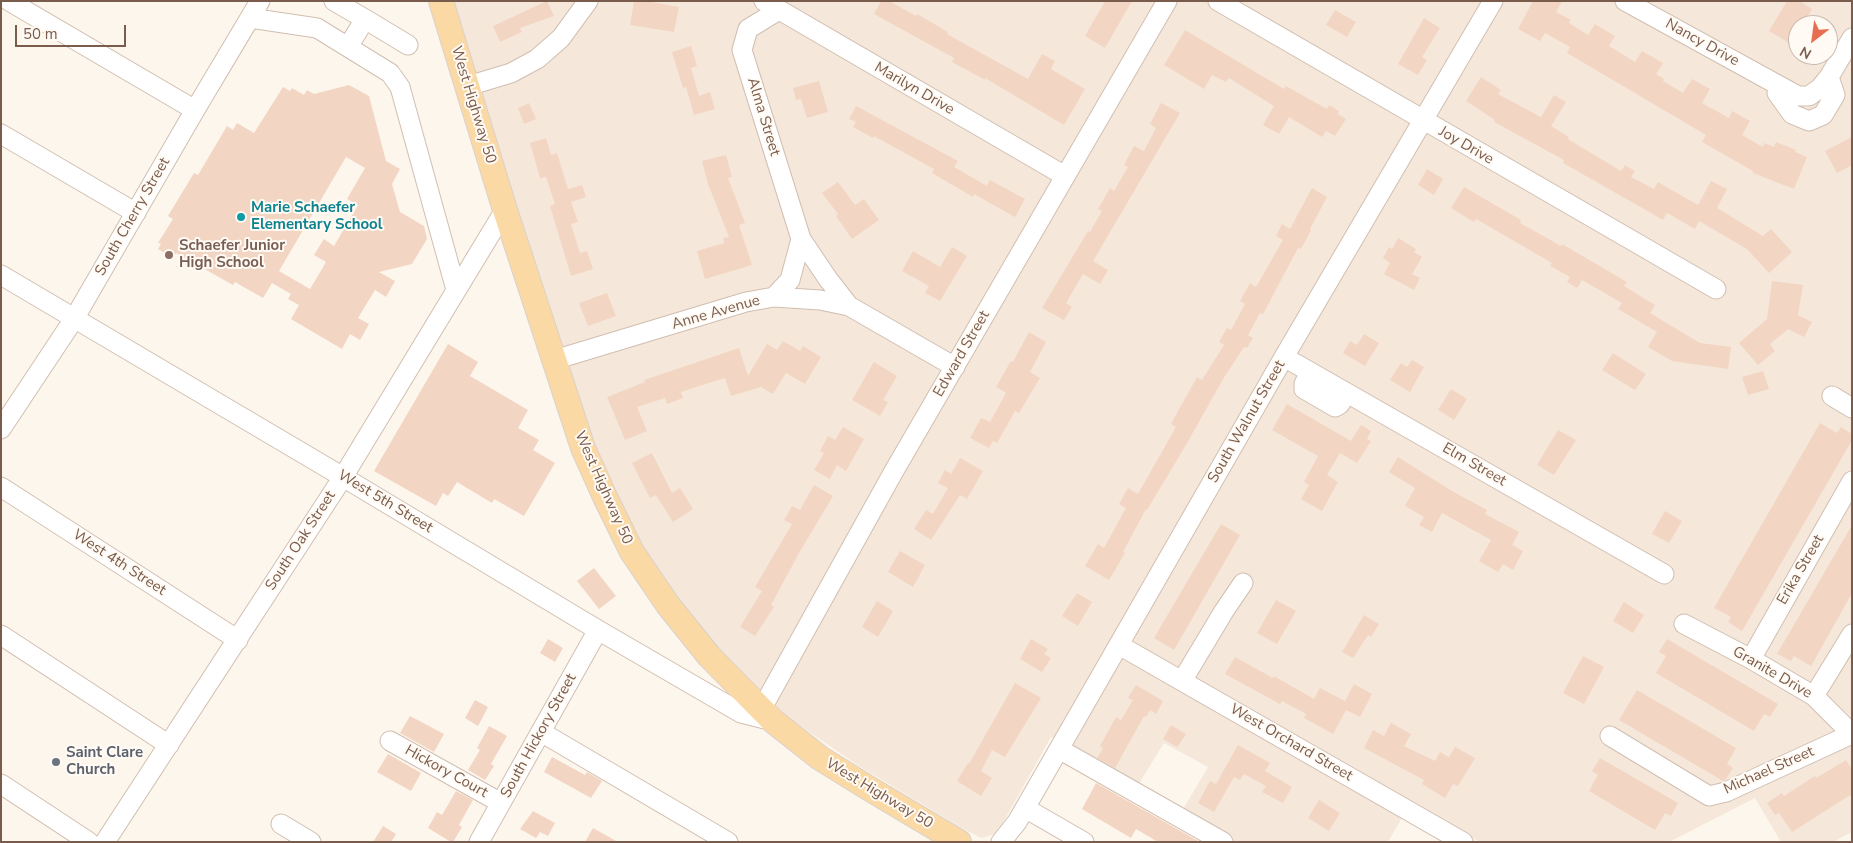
<!DOCTYPE html>
<style>
body{margin:0}
#map{position:relative;width:1853px;height:843px;overflow:hidden;background:#fdf6ec;font-family:"Nunito Sans",sans-serif}
canvas{display:block}
.frame{position:absolute;inset:0;border:2px solid #7a5c4d;pointer-events:none}
.north{position:absolute;left:1788px;top:15px;width:50px;height:50px;box-sizing:border-box;background:#fffaf3;border:1px solid #cabbb1;border-radius:50%;rotate:210deg;font-size:14px;font-weight:700;line-height:20px;text-align:center;color:#7a5c4d}
.north::after{content:'';display:block;margin:auto;width:18px;height:22px;background:#e76f51;clip-path:polygon(50% 0,100% 100%,50% 72%,0 100%)}
.scale{position:absolute;left:15px;top:25px;width:111px;height:22px;box-sizing:border-box;border:2px solid #7a5c4d;border-top:0;padding-left:6px;font-size:15px;line-height:18px;white-space:nowrap;color:#7a5c4d;-webkit-text-stroke:4px #fffaf3;paint-order:stroke}
</style>
<div id="map">
<canvas width="1853" height="843"></canvas>
<div class="frame"></div>
<div class="north">N</div>
<div class="scale">50 m</div>
</div>
<script>
const ctx = document.querySelector('canvas').getContext('2d');
ctx.lineJoin = 'round';
function paint(path, color) {
  ctx.fillStyle = color;
  ctx.fill(path, 'evenodd');
}
function toPath(rows) {
  const path = new Path2D();
  for (const r of rows) {
    path.moveTo(r[0], r[1]);
    for (let i = 2; i < r.length; i += 2) path.lineTo(r[i], r[i + 1]);
  }
  return path;
}
function trace(path, color, width, dash) {
  ctx.strokeStyle = color;
  ctx.lineWidth = width;
  ctx.lineCap = dash ? 'butt' : 'round';
  ctx.setLineDash(dash || []);
  ctx.stroke(path);
}
function drawText(font, color, halo, rows, align = 'center') {
  ctx.font = font + ' "Nunito Sans",sans-serif';
  ctx.lineWidth = 4;
  ctx.setLineDash([]);
  ctx.textBaseline = 'middle';
  ctx.strokeStyle = halo;
  ctx.fillStyle = color;
  for (const [text, x, y, turn = 0] of rows) {
    ctx.save();
    ctx.translate(x, y);
    ctx.rotate((+turn || 0) * Math.PI / 180);
    ctx.textAlign = isNaN(turn) ? turn : align;
    if (halo) ctx.strokeText(text, 0, 0);
    ctx.fillText(text, 0, 0);
    ctx.restore();
  }
}
paint(toPath([
 [451,1,1852,1,1852,832,1833,842,1781,842,1755,798,1669,842,1480,842,1410,804,1388,842,1236,842,1182,811,1208,767,1164,743,1138,785,1051,737,999,830,992,835,981,838,962,828,859,766,783,714,752,686,683,611,626,521,583,416],
 [1798,25,1828,25,1828,55,1798,55]
]), '#f5e8da');
paint(toPath([
 [547,1,554,16,520,28,522,32,500,42,493,26],
 [634,1,646,1,679,7,674,32,630,25],
 [881,1,889,1,916,16,917,14,948,32,947,34,1028,79,1042,54,1055,61,1051,69,1085,89,1064,125,985,78,985,80,952,62,954,58,874,14],
 [1105,1,1132,1,1105,48,1085,36],
 [1533,1,1562,1,1556,12,1571,20,1569,23,1588,35,1595,24,1615,36,1609,46,1635,62,1642,51,1663,63,1656,74,1664,79,1663,81,1683,93,1692,79,1710,89,1702,103,1729,118,1732,111,1750,121,1742,135,1763,147,1764,143,1774,147,1776,142,1796,150,1795,152,1807,157,1794,189,1753,173,1753,171,1702,142,1706,135,1567,53,1570,47,1545,33,1540,41,1518,29],
 [1787,1,1800,1,1812,9,1803,25,1798,25,1798,33,1791,44,1769,31],
 [1335,10,1356,22,1347,37,1326,25],
 [1424,18,1440,28,1422,57,1427,60,1418,75,1398,64],
 [1185,30,1284,89,1286,86,1327,109,1329,105,1339,111,1338,114,1346,119,1335,136,1326,131,1322,137,1289,117,1279,134,1263,125,1274,106,1229,78,1226,82,1212,75,1204,89,1164,65],
 [691,46,697,66,691,68,699,96,710,92,715,109,694,115,686,87,683,88,672,52],
 [1481,77,1501,90,1498,94,1541,117,1554,95,1566,102,1551,126,1569,137,1568,139,1621,171,1625,165,1635,171,1631,177,1654,189,1658,182,1698,205,1711,181,1727,189,1717,208,1763,236,1771,229,1792,252,1769,273,1747,249,1699,221,1695,229,1667,213,1663,220,1637,205,1563,163,1564,160,1494,122,1495,120,1466,101],
 [819,81,828,112,807,118,801,99,796,100,793,88],
 [349,85,369,96,386,161,400,169,392,184,400,212,424,226,427,239,412,264,379,272,395,281,386,297,375,290,358,318,369,324,360,340,350,334,342,349,291,319,299,305,288,299,291,294,272,283,263,298,235,282,233,285,176,253,173,258,158,249,161,244,158,243,173,219,168,216,194,173,198,175,227,126,233,130,237,123,254,133,283,87,290,91,292,88,304,95,307,90,314,94],
 [346,157,365,168,347,199,358,205,334,246,324,239,314,255,326,262,310,289,279,271],
 [529,103,536,119,524,124,518,108],
 [1161,103,1180,113,1093,261,1108,270,1100,284,1083,274,1066,303,1072,307,1064,320,1042,308,1088,231,1090,232,1102,211,1098,209,1110,188,1114,191,1128,167,1124,165,1134,146,1144,151,1156,128,1150,124],
 [856,106,958,161,954,167,987,186,990,180,1025,199,1015,217,974,194,973,197,932,173,934,169,874,136,873,138,853,127,856,122,849,119],
 [1852,137,1852,165,1837,173,1825,151],
 [546,138,551,155,557,153,568,189,582,185,586,197,571,202,578,222,571,224,580,253,587,251,593,269,571,276,550,206,555,204,546,177,540,178,530,143],
 [726,155,732,177,728,178,745,223,739,225,752,265,705,279,697,251,724,243,723,238,729,237,708,184,702,161],
 [1427,169,1443,179,1434,195,1418,185],
 [838,182,855,205,864,199,879,220,852,239,836,216,838,214,822,193],
 [1464,187,1521,220,1520,223,1561,246,1562,244,1627,282,1624,286,1655,305,1650,313,1700,343,1731,347,1728,369,1672,361,1648,347,1657,332,1618,309,1622,303,1582,280,1577,288,1567,282,1570,277,1550,266,1552,263,1476,219,1474,222,1451,208],
 [1312,188,1327,197,1310,229,1311,230,1301,249,1298,248,1263,314,1260,313,1248,335,1253,338,1247,348,1244,347,1223,379,1186,445,1147,510,1146,509,1123,552,1125,553,1109,580,1085,566,1098,544,1104,548,1126,508,1119,504,1128,488,1138,494,1176,427,1171,424,1197,377,1202,380,1224,345,1219,342,1227,328,1231,330,1245,304,1240,301,1250,283,1256,287,1283,240,1276,236,1282,224,1290,229],
 [1398,238,1416,249,1414,252,1422,257,1412,274,1420,278,1414,290,1384,274,1390,263,1383,258,1389,247,1392,249],
 [952,247,967,256,940,301,925,293,929,286,902,271,913,251,940,267],
 [1772,281,1803,285,1798,315,1812,322,1804,337,1788,329,1770,344,1775,351,1758,365,1739,343,1767,319],
 [607,293,616,316,588,326,579,303],
 [1029,332,1046,342,1030,372,1040,378,1019,413,1015,411,997,443,993,441,989,448,970,438,981,418,990,422,1006,393,996,387,1011,361,1013,362],
 [1364,334,1379,343,1365,366,1343,353,1350,341,1357,345],
 [783,341,800,351,803,346,821,357,805,384,786,373,773,394,761,387,731,396,725,378,696,387,681,392,683,398,667,404,665,398,637,407,647,431,625,440,607,397,645,382,644,380,739,348,748,376,767,344,777,350],
 [448,344,478,362,470,376,528,410,518,428,539,440,533,450,555,463,524,516,494,499,492,503,457,482,448,496,443,493,436,506,374,471],
 [1613,353,1646,374,1635,390,1602,370],
 [1412,360,1424,367,1410,392,1390,380,1401,363,1407,367],
 [874,362,897,376,883,400,888,402,880,416,852,400],
 [1763,371,1769,389,1748,395,1742,377],
 [1451,389,1467,399,1454,420,1438,410],
 [1287,404,1351,441,1361,425,1371,431,1367,439,1371,441,1357,463,1340,453,1327,475,1338,482,1322,511,1301,499,1309,485,1304,482,1318,456,1272,430],
 [1820,423,1837,433,1841,427,1852,434,1852,440,1742,631,1728,622,1731,617,1714,608],
 [843,427,864,439,846,471,837,465,830,479,814,470,824,453,820,451,828,436,835,440],
 [1558,430,1576,440,1554,475,1537,465],
 [652,453,672,493,680,488,693,509,673,522,656,495,650,498,632,463],
 [1398,457,1452,491,1487,510,1485,514,1519,532,1512,545,1523,551,1513,570,1503,564,1498,572,1479,561,1491,540,1442,513,1432,532,1419,525,1424,517,1405,506,1415,488,1389,472],
 [960,458,983,471,967,499,960,495,931,540,914,529,926,510,933,514,948,488,938,483,945,470,951,474],
 [814,485,833,496,799,553,771,605,774,607,755,636,740,627,762,591,755,587,792,524,784,520,792,506,800,510],
 [1665,511,1682,521,1669,543,1652,534],
 [1221,524,1240,535,1174,650,1154,638],
 [1852,525,1852,593,1811,666,1794,656,1791,661,1777,654],
 [900,551,925,565,913,587,888,572],
 [594,568,616,596,599,609,577,581],
 [1077,593,1092,602,1078,626,1062,616],
 [1276,600,1296,611,1277,644,1257,633],
 [877,601,893,611,878,637,862,627],
 [1624,602,1644,615,1633,633,1613,621],
 [1364,615,1379,624,1371,637,1368,635,1353,658,1342,652],
 [548,639,563,648,555,662,540,653],
 [1031,639,1048,649,1044,654,1051,658,1042,672,1020,659],
 [1667,639,1778,704,1770,717,1764,714,1754,731,1656,673,1666,656,1659,652],
 [1583,656,1604,667,1584,704,1563,693],
 [1235,657,1273,678,1274,676,1314,699,1320,688,1345,701,1354,684,1372,694,1360,717,1346,710,1333,734,1304,718,1306,714,1282,701,1280,704,1225,674],
 [1015,683,1041,698,1005,757,992,750,981,771,992,778,981,796,957,781,968,763,969,764],
 [1136,685,1163,701,1156,714,1150,710,1146,717,1144,716,1115,768,1097,758,1103,748,1100,746,1116,717,1121,720,1133,700,1128,698],
 [1637,690,1736,748,1727,764,1733,768,1725,780,1723,781,1619,720],
 [475,700,488,707,478,726,465,718],
 [410,716,444,734,434,752,400,733],
 [1391,723,1411,734,1404,746,1435,761,1440,752,1449,757,1455,747,1475,758,1458,786,1453,784,1445,798,1422,784,1424,780,1364,748,1373,730,1384,736],
 [1171,725,1186,734,1177,747,1163,739],
 [489,726,507,736,491,764,494,766,485,780,468,770,480,750,477,748],
 [1238,745,1270,763,1265,771,1292,787,1283,803,1262,792,1266,786,1244,774,1240,780,1234,777,1214,812,1198,803,1210,781,1216,784],
 [388,754,421,773,411,791,377,772],
 [552,757,585,775,587,772,602,781,591,798,544,772],
 [1600,758,1678,803,1671,816,1665,813,1655,830,1589,791,1598,775,1592,771],
 [1846,760,1852,769,1852,794,1792,832,1779,813,1775,815,1767,803,1782,793,1784,796,1815,776,1816,778],
 [1096,783,1200,842,1158,842,1136,829,1131,838,1082,809],
 [456,791,473,800,459,825,462,827,453,842,451,842,428,828,437,812,442,815],
 [1319,800,1340,813,1329,831,1308,818],
 [533,811,555,823,548,836,540,832,536,838,520,829],
 [383,826,396,834,391,842,373,842],
 [593,828,618,842,585,842]
]), '#f3d5c3');
const minor = toPath([
 [9,1,195,110],
 [334,1,365,19,348,47],
 [764,1,1065,176],
 [1218,1,1716,289],
 [1625,1,1798,96,1809,96,1820,88,1829,77,1852,38],
 [779,10,748,29,742,50,801,239,828,279,849,306],
 [250,18,317,28,390,73,400,87,456,290],
 [365,19,408,45],
 [468,86,511,73,537,59,561,38,588,1],
 [1778,86,1777,93,1792,114,1809,121,1823,115,1835,95,1829,77],
 [1,134,136,213],
 [1,275,343,477,598,630,741,713,773,721],
 [774,297,790,280,801,239],
 [1284,357,1664,574],
 [554,360,746,302,774,297,820,300,849,306,955,367],
 [1310,372,1304,384,1304,389,1335,407,1340,404,1347,393],
 [1832,396,1852,408],
 [1,429,74,319,195,110,260,1],
 [1,487,238,640],
 [1684,624,1751,659,1814,696,1852,734],
 [1,635,169,745],
 [1119,645,1463,842],
 [1751,659,1852,481],
 [1182,681,1224,611,1243,583],
 [1814,696,1852,634],
 [761,710,894,471,1167,1],
 [541,732,728,842],
 [1610,736,1709,796,1726,792,1852,734],
 [390,741,501,803],
 [1059,749,1223,842],
 [1,784,89,842],
 [1025,808,1084,842],
 [281,824,311,842],
 [105,842,343,477,505,210],
 [479,842,598,630],
 [1001,842,1017,822,1284,357,1493,1]
]);
const major = toPath([
 [441,1,505,210,583,448,605,497,632,552,668,605,709,656,773,721,820,758,870,789,959,842]
]);
trace(minor, '#d1beb0', 21);
trace(major, '#dad1cd', 26);
trace(minor, '#fff', 19);
trace(major, '#fbd9a5', 24);
for (const [x, y, r, color] of [
 [241,217,5,"#0f9aa8"],
 [169,255,5,"#8d6e63"],
 [56,762,5,"#6b7280"]
]) {
  const dot = new Path2D();
  dot.arc(x, y, r, 0, 2 * Math.PI);
  ctx.fillStyle = color;
  ctx.fill(dot);
  trace(dot, '#fffaf3', 2);
}
drawText('15px', '#7a5c4d', '#fffaf3', [
 ["Nancy Drive",1702,43,29],
 ["Marilyn Drive",914,89,30],
 ["West Highway 50",473,105,73],
 ["Alma Street",763,117,73],
 ["Joy Drive",1466,146,30],
 ["South Cherry Street",133,217,-60],
 ["Anne Avenue",716,313,-16],
 ["Edward Street",962,354,-60],
 ["South Walnut Street",1247,422,-60],
 ["Elm Street",1474,465,30],
 ["West Highway 50",603,488,66],
 ["West 5th Street",385,502,31],
 ["South Oak Street",301,541,-57],
 ["West 4th Street",119,563,33],
 ["Erika Street",1801,570,-60],
 ["Granite Drive",1772,673,30],
 ["South Hickory Street",539,736,-61],
 ["West Orchard Street",1291,743,30],
 ["Michael Street",1769,771,-24],
 ["Hickory Court",446,772,29],
 ["West Highway 50",879,794,31]
]);
drawText('bold 15px', '#0d838f', '#fffaf3', [
 ["Marie Schaefer",251,208],
 ["Elementary School",251,225]
], 'left');
drawText('bold 15px', '#785e54', '#fffaf3', [
 ["Schaefer Junior",179,246],
 ["High School",179,263]
], 'left');
drawText('bold 15px', '#5b616d', '#fffaf3', [
 ["Saint Clare",66,753],
 ["Church",66,770]
], 'left');
</script>
